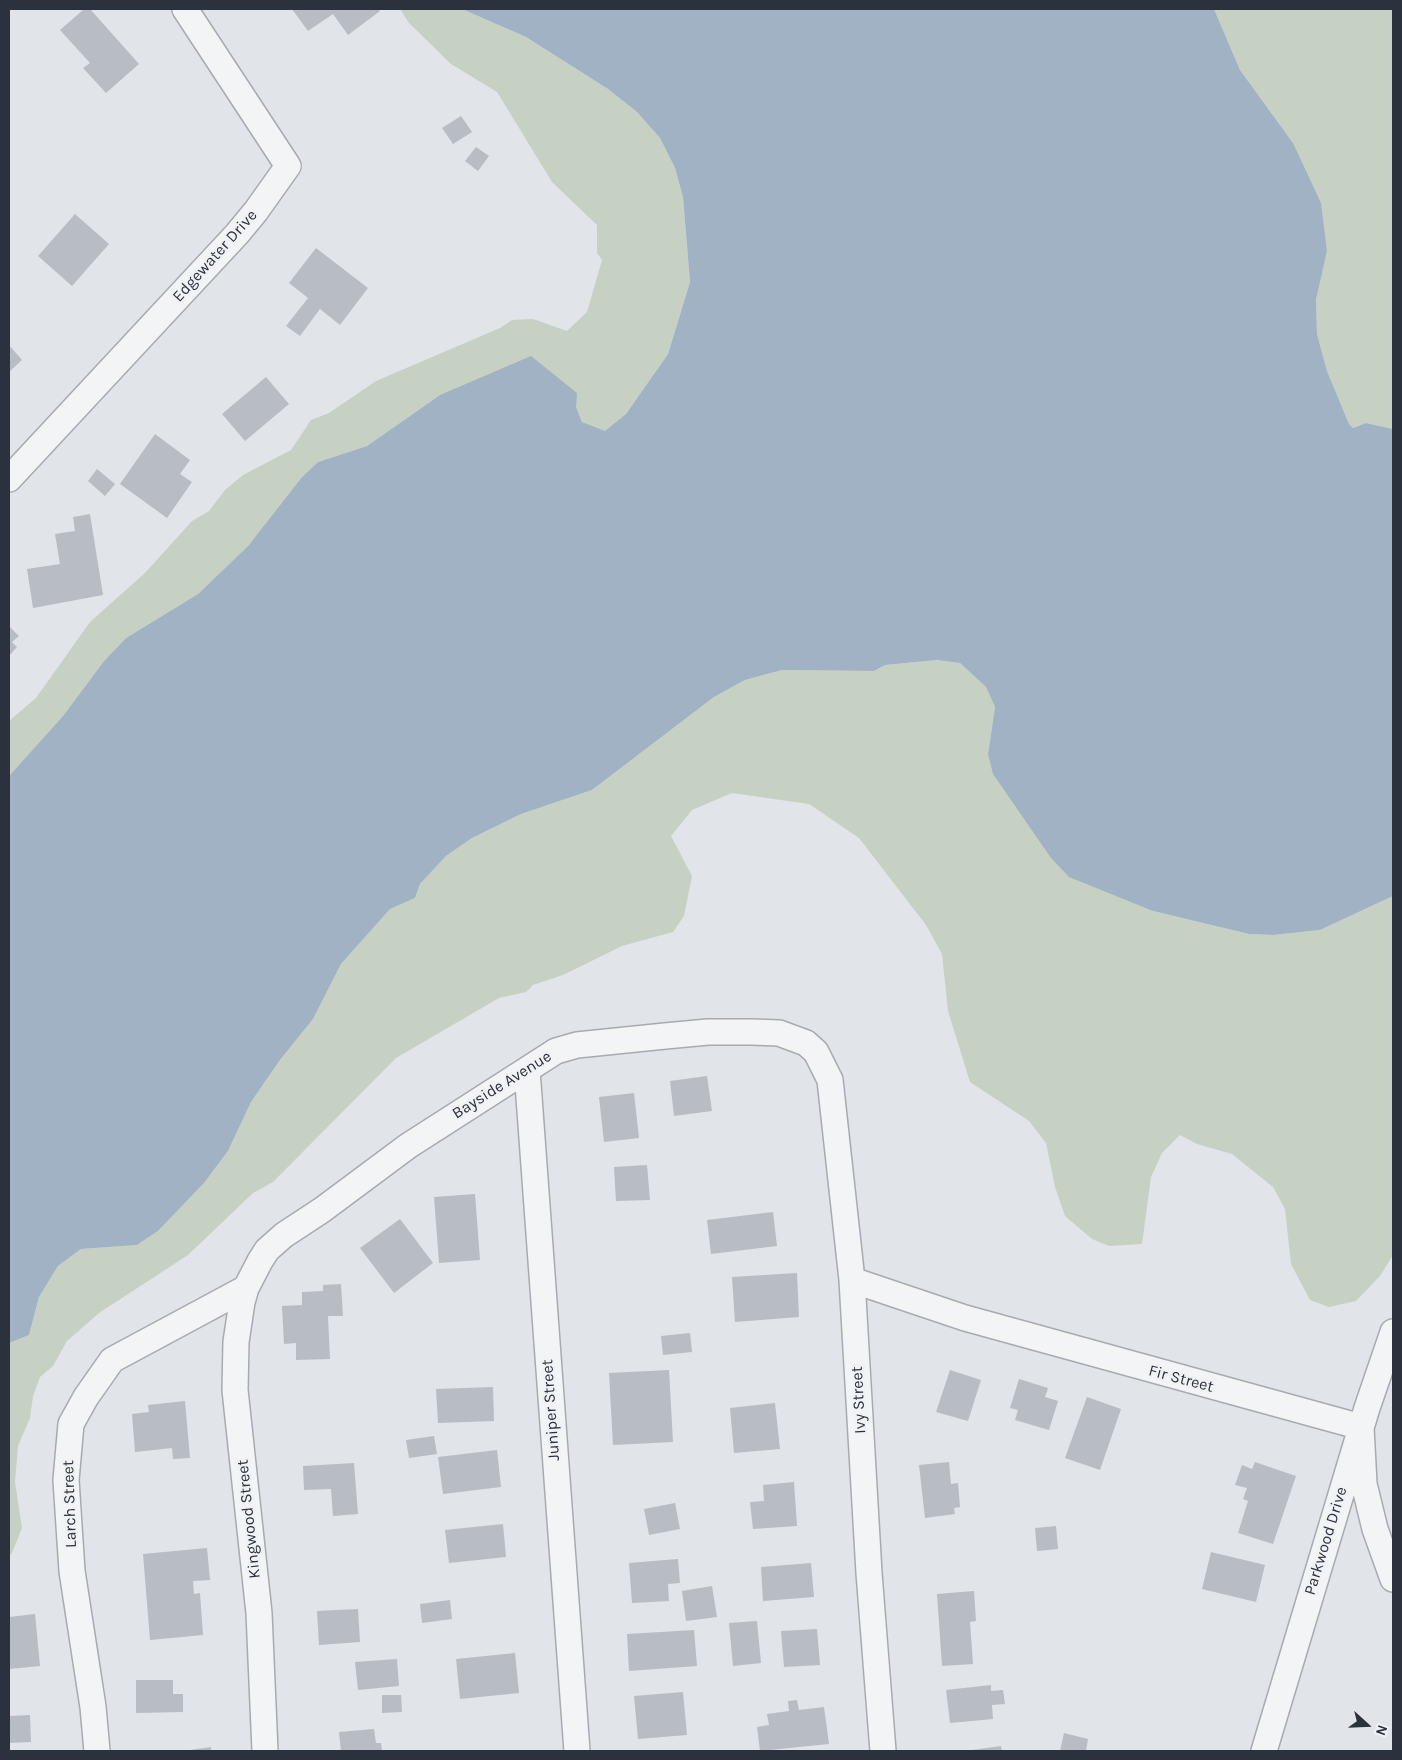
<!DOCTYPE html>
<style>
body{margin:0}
#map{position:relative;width:1402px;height:1760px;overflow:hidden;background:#e1e4e8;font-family:Karla,sans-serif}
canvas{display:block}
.frame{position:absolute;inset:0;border:10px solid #2b323d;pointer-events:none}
.north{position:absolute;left:1342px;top:1700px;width:50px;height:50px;-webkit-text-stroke:4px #f0f2f5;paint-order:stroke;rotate:110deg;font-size:14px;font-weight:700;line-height:20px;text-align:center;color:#2b323d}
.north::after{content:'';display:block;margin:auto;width:18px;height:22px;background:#2b323d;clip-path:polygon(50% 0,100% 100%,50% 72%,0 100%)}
</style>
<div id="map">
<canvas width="1402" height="1760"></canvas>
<div class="frame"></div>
<div class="north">N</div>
</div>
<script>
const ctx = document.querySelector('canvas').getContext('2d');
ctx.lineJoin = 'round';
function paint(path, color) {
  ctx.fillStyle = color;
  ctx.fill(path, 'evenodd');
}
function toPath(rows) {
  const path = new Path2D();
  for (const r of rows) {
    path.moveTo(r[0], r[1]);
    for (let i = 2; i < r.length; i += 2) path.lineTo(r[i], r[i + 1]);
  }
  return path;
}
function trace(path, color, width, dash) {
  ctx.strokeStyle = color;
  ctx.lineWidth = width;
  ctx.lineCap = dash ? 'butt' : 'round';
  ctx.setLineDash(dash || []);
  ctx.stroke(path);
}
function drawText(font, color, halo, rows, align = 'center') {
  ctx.font = font + ' Karla,sans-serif';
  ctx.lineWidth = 5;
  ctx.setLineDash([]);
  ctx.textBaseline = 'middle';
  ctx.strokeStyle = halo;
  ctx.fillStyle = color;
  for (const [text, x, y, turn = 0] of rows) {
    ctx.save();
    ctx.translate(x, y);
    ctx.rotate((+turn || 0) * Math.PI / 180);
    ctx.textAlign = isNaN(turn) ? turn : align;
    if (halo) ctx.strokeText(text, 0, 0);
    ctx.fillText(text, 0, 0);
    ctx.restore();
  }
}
paint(toPath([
 [400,9,462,9,526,37,608,89,637,112,660,138,675,168,683,197,690,282,668,354,626,414,605,432,582,422,576,407,440,395,367,446,318,462,302,477,248,546,198,594,126,638,104,661,63,716,9,776,9,721,36,698,90,622,145,573,192,521,209,511,225,490,243,475,291,450,311,420,329,413,376,381,500,328,512,320,533,319,567,331,587,312,602,260,597,253,597,225,552,182,497,92,451,64,409,23],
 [1214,9,1393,9,1393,429,1366,423,1353,428,1349,424,1327,371,1317,334,1316,300,1327,251,1293,143,1240,70],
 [937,660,960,663,986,687,995,707,988,753,1153,911,1249,934,1273,935,1320,930,1393,896,1393,1255,1380,1276,1356,1301,1329,1307,1310,1300,1291,1264,1285,1209,1273,1187,1232,1154,1197,1144,1180,1135,1162,1153,1151,1177,1142,1244,1109,1246,1092,1239,1065,1216,1055,1187,1046,1143,1029,1121,970,1082,948,1011,942,954,926,925,859,838,809,804,732,793,692,810,671,836,692,876,684,916,673,932,622,946,563,975,533,985,526,992,499,998,396,1058,273,1182,253,1193,188,1255,99,1313,67,1341,53,1366,40,1377,33,1396,30,1418,18,1446,15,1482,22,1528,12,1553,9,1556,9,1343,29,1335,39,1297,58,1266,81,1249,137,1245,158,1231,204,1183,228,1151,251,1102,280,1060,313,1019,341,964,390,909,415,898,420,884,446,856,472,838,521,814,592,790,714,697,745,680,782,670,874,671,885,665]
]), '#c7d1c3');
paint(toPath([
 [462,9,1214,9,1240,70,1293,143,1321,203,1327,251,1316,300,1317,334,1327,371,1349,424,1353,428,1366,423,1393,429,1393,896,1320,930,1273,935,1249,934,1153,911,1069,877,1051,858,993,774,988,754,995,707,986,687,960,663,937,660,885,665,874,671,782,670,745,680,714,697,592,790,521,814,472,838,446,856,420,884,415,898,390,909,341,964,313,1019,280,1060,251,1102,228,1151,204,1183,158,1231,137,1245,81,1249,58,1266,39,1297,29,1335,9,1343,9,776,63,716,104,661,126,638,198,594,248,546,302,477,318,462,367,446,440,395,531,356,577,393,576,407,582,422,605,431,626,414,668,354,690,282,683,197,675,168,660,138,637,112,608,89,526,37]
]), '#a0b2c4');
paint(toPath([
 [84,9,90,9,139,64,106,93,83,68,90,63,60,30],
 [292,9,378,9,380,11,348,35,333,14,308,31],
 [461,116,472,132,453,144,442,128],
 [476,147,489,156,478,171,465,161],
 [75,214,109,244,72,286,38,256],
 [316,248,368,288,340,325,320,309,300,336,286,326,308,298,289,283],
 [9,345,22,360,9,372],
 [266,377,289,404,245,441,222,414],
 [155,434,190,460,180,474,192,482,167,518,120,484],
 [97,469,115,484,105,496,88,481],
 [90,514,103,595,33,608,27,569,60,564,55,534,75,531,73,517],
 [9,626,19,636,12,642,17,647,9,656],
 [707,1076,712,1111,674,1116,670,1081],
 [634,1093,639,1138,604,1142,599,1097],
 [647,1165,650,1200,616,1201,614,1167],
 [475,1194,480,1260,439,1263,434,1197],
 [773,1212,777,1246,711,1254,707,1220],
 [400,1219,433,1263,394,1293,360,1248],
 [797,1273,799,1317,735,1322,732,1277],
 [341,1284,343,1316,328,1316,330,1359,296,1360,296,1343,284,1344,282,1306,302,1305,302,1292,323,1291,323,1285],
 [690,1333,692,1352,663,1355,661,1336],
 [669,1370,673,1442,613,1445,609,1373],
 [950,1370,981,1380,968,1421,936,1412],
 [1019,1379,1048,1388,1045,1397,1058,1401,1049,1430,1015,1420,1018,1410,1010,1408],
 [493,1387,494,1421,438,1423,436,1389],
 [1087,1397,1121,1409,1100,1470,1065,1458],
 [185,1401,190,1458,173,1459,172,1448,135,1452,132,1414,149,1412,148,1405],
 [775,1403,780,1449,734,1453,730,1408],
 [434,1436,437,1454,409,1458,406,1440],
 [497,1450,501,1487,443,1494,438,1457],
 [949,1462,951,1484,958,1483,960,1507,954,1508,955,1514,925,1518,919,1465],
 [1255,1462,1296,1476,1273,1544,1238,1533,1248,1501,1243,1499,1247,1488,1235,1485,1242,1465,1252,1469],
 [354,1463,358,1514,333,1516,331,1489,304,1490,303,1466],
 [794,1482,797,1526,753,1529,750,1502,764,1501,763,1485],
 [675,1503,680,1529,649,1535,644,1509],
 [503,1524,506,1557,449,1563,445,1530],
 [1056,1526,1058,1549,1037,1551,1035,1528],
 [207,1548,210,1580,193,1581,194,1594,200,1593,203,1635,150,1640,143,1554],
 [1211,1552,1265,1565,1256,1602,1202,1589],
 [678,1559,680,1583,668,1584,669,1601,632,1603,629,1563],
 [811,1563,814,1597,763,1601,761,1567],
 [712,1586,717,1617,686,1621,682,1591],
 [974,1591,976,1621,970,1622,973,1664,942,1666,937,1594],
 [450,1600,452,1619,422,1623,420,1604],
 [358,1609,360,1642,319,1645,317,1611],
 [35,1614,40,1666,9,1669,9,1617],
 [757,1621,761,1663,733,1666,729,1623],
 [817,1629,820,1665,784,1667,781,1631],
 [694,1630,697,1666,629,1671,627,1634],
 [515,1653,519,1693,460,1699,456,1659],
 [397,1659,399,1686,358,1690,355,1662],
 [136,1680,173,1680,173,1694,183,1694,183,1712,136,1713],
 [991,1685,991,1691,1003,1690,1005,1704,992,1705,993,1719,950,1723,946,1690],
 [683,1692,687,1735,638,1739,634,1696],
 [382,1695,401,1695,402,1712,382,1713],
 [797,1700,799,1710,824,1707,829,1744,760,1751,757,1727,769,1725,767,1714,789,1711,788,1701],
 [30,1715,31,1742,9,1743,9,1716],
 [374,1729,376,1743,381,1743,382,1751,341,1751,339,1732],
 [1064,1733,1088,1739,1086,1751,1060,1751],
 [1001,1746,1002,1751,973,1751,972,1750],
 [211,1747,211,1751,190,1751,190,1750]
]), '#b8bdc4');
const minor = toPath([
 [9,479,237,234,256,211,288,166,185,9],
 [527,1070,577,1751],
 [852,1280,965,1318,1361,1427,1364,1484,1375,1529,1393,1579],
 [97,1751,93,1707,72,1571,66,1480,71,1424,86,1397,112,1360,246,1288],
 [265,1751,259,1613,235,1390,236,1342,242,1302,246,1288,260,1261,267,1250,284,1235,322,1210,408,1146,556,1051,577,1045,665,1036,708,1032,752,1032,779,1033,806,1043,816,1052,830,1080,852,1280,869,1573,883,1751],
 [1264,1751,1367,1408,1393,1332]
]);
trace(minor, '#a7abb1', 28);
trace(minor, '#f3f4f6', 25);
drawText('16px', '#2b323d', '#f0f2f5', [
 ["Edgewater Drive",215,256,-48],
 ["Bayside Avenue",502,1085,-32],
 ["Fir Street",1181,1379,15],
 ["Ivy Street",859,1400,-93],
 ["Juniper Street",551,1410,-94],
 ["Larch Street",70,1504,-92],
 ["Kingwood Street",249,1519,-96],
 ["Parkwood Drive",1326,1541,-73]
]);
</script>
